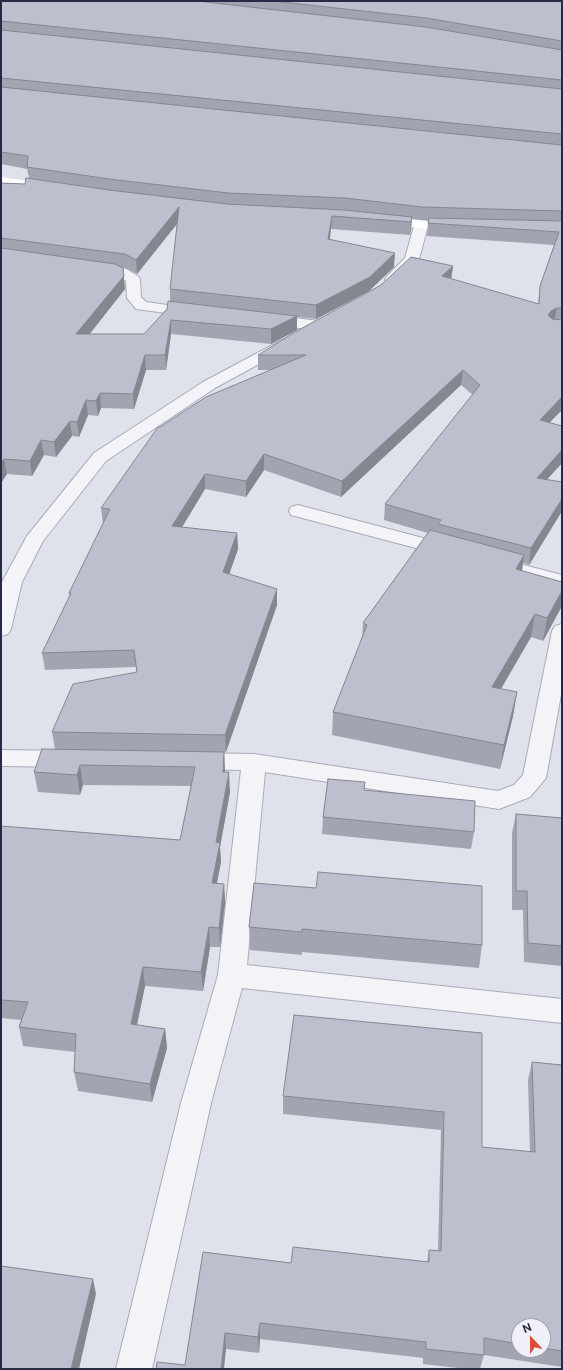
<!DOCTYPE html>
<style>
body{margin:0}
#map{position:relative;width:563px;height:1370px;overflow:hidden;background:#e0e2eb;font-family:"Public Sans",sans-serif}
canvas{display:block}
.frame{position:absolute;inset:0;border:2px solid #272a44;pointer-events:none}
.north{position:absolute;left:511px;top:1318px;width:40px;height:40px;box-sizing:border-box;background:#f0f1f8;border:1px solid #a0a1b0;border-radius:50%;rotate:338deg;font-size:11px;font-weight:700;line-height:16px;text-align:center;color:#272a44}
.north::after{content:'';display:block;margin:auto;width:14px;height:18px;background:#db4d3a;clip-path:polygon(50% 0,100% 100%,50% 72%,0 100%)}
</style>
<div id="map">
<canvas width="563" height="1370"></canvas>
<div class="frame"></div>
<div class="north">N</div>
</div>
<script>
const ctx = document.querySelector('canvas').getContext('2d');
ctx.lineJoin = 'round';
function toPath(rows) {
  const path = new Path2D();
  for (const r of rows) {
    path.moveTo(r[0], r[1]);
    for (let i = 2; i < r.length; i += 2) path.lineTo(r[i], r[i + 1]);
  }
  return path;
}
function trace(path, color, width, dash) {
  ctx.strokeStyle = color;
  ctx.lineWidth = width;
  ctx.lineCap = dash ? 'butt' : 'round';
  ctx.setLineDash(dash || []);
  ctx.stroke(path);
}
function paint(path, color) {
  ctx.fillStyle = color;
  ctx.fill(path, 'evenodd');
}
const street = toPath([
 [421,222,426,223,428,226,419,259,397,282,392,283,387,282,385,279,387,276,405,258,414,226,416,223,421,222],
 [95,264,126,269,138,276,140,279,141,297,146,302,196,309,201,310,203,313,201,316,196,317,136,309,127,298,126,281,117,276,90,271,88,268,90,265,95,264],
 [268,315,319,321,324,323,327,326,324,329,319,331,263,323,260,320,263,317,268,315],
 [285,339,290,341,293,344,290,347,215,388,106,461,43,541,22,582,11,629,8,634,1,636,2,582,27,536,94,453,203,382,280,341,285,339],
 [298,505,457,547,460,551,457,555,450,557,291,515,289,511,291,507,298,505],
 [493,557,562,575,562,587,486,567,483,563,486,559,493,557],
 [562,624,562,689,546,778,530,797,499,809,265,772,247,965,562,999,562,1023,242,988,211,1103,152,1369,116,1369,181,1103,218,975,241,770,194,769,186,767,182,761,186,755,194,753,254,754,498,791,514,785,523,775,552,631,555,626,562,624],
 [1,750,68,751,76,753,80,759,76,765,68,767,1,766,1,750]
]);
trace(street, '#a8abb9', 2);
paint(street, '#f4f4f8');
paint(toPath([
 [1,177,51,184,55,185,57,188,55,191,51,192,1,185,1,177],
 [382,217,457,223,462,224,464,227,462,230,457,231,377,224,375,221,377,218,382,217]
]), '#fff');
paint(toPath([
 [1,1,562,1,562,410,549,423,562,426,562,463,547,480,562,482,562,511,529,565,523,563,522,571,562,606,543,641,531,637,501,689,517,692,513,716,500,769,332,735,333,712,362,639,363,623,428,533,384,520,385,504,473,395,461,385,341,497,264,470,246,497,205,489,182,527,237,533,238,549,229,574,277,605,226,752,224,752,225,772,230,792,220,847,221,862,217,883,224,884,225,903,220,947,210,947,203,991,145,986,137,1025,165,1029,167,1048,152,1102,78,1091,74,1072,75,1052,23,1046,19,1027,21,1020,1,1018,1,826,180,840,191,786,83,785,80,795,38,792,34,772,55,749,52,732,137,672,136,667,45,670,42,653,70,596,69,593,103,524,101,508,160,427,271,370,258,370,258,355,453,266,451,279,538,304,540,286,554,245,427,236,428,221,412,219,411,230,410,235,331,229,330,239,394,267,369,291,316,319,297,317,297,330,271,344,171,334,166,370,146,370,134,409,101,408,98,416,88,415,79,437,72,436,56,457,44,455,32,476,7,474,1,483,1,183,25,184,29,178,27,169,1,164],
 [177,224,170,289,170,301,167,309,144,334,89,334,125,289,121,267,126,268,137,274],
 [364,790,474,832,471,849,322,834,323,817],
 [516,814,562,818,562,966,524,962,523,910,512,910,512,833],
 [254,883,482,945,479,968,302,952,302,955,250,950,249,927],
 [482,1033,482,1147,530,1152,528,1080,532,1062,562,1065,562,1367,484,1355,480,1369,467,1369,423,1364,423,1358,260,1339,259,1353,226,1349,185,1365,291,1263,427,1262,429,1250,438,1251,441,1130,283,1114,283,1096],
 [519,1326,543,1326,543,1350,519,1350]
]), '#a3a4b1');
paint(toPath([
 [179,207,180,220,137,274,136,260],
 [332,216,331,229,328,252,328,239],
 [412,217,411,230,410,235,411,222],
 [395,253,394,267,369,291,316,319,316,305],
 [453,266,451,280,442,276],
 [123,268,125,289,78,349,76,334],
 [557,308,554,323,548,315,551,311],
 [297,316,297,330,271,344,271,329],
 [171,320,171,334,166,370,165,355],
 [145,355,146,370,134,409,133,394],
 [463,370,461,385,341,497,342,481],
 [100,393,101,408,98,416,96,401],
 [562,397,562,410,537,435,540,420],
 [86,400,88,415,79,437,77,422],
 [70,421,72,436,56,457,54,442],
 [41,440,44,455,32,476,30,461],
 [562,450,562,463,534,493,537,478],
 [264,454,264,470,246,497,246,481],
 [4,459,7,474,1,483,1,463],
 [205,474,205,489,173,542,172,526],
 [562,499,562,511,529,565,531,548],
 [237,533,238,549,224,589,223,572],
 [524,555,521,578,516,569],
 [277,589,277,605,226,752,225,735],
 [562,591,562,606,543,641,547,618],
 [535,614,531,637,488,711,492,687],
 [517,692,513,716,500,769,504,745],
 [224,752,225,771,223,791,223,772],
 [80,765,83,785,80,795,77,775],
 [229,772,230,792,220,847,221,862,213,902,212,883,216,842],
 [224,884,225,903,220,947,219,928],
 [209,927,210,947,203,991,201,972],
 [143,967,145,986,133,1043,131,1024],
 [165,1029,167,1048,152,1102,150,1084],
 [93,1279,96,1294,79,1369,71,1369],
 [260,1323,260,1339,259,1353,258,1337],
 [225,1333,226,1349,224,1369,221,1369]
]), '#848690');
const building = toPath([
 [1,1,197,1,426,27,562,50,562,80,1,21,1,1],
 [273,1,562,1,562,41,426,18,273,1],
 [1,30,562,89,562,134,1,78,1,30],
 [1,87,562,145,562,211,422,207,345,198,228,193,109,179,27,167,28,156,1,152,1,87],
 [26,178,109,190,227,204,344,210,412,217,411,222,332,216,328,239,395,253,370,277,316,305,170,289,179,207,136,260,125,254,1,238,1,183,25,184,26,178],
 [429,218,562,221,562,308,557,308,551,311,548,315,552,319,562,320,562,397,540,420,562,426,562,450,537,478,562,482,562,499,531,548,438,524,441,520,385,504,480,385,463,370,342,481,264,454,246,481,205,474,172,526,237,533,223,572,277,589,225,735,52,732,73,684,137,672,134,650,42,653,71,593,69,593,110,509,101,508,158,427,160,427,206,397,306,355,258,355,295,332,381,285,411,257,453,266,442,276,539,304,540,286,559,232,428,223,429,218],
 [1,248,115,264,123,268,124,276,76,334,144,334,167,309,168,301,297,316,271,329,171,320,165,355,145,355,133,394,100,393,96,401,86,400,77,422,70,421,54,442,41,440,30,461,4,459,1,463,1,248],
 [430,530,524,555,516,569,562,582,562,591,547,618,535,614,492,687,517,692,504,745,333,712,367,625,363,623,430,530],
 [42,749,224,752,223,772,229,772,216,842,220,843,212,883,224,884,219,928,209,927,201,972,143,967,131,1024,165,1029,150,1084,74,1072,76,1034,19,1027,28,1002,1,1000,1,826,180,840,195,767,80,765,77,775,34,772,42,749],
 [328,779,365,782,364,790,475,801,474,832,323,817,328,779],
 [516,814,562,818,562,946,528,943,527,891,516,891,516,814],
 [318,872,482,886,482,945,302,929,302,932,249,927,254,883,316,888,318,872],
 [294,1015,482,1033,482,1147,535,1152,532,1062,562,1065,562,1351,543,1348,543,1326,519,1326,519,1344,484,1338,484,1355,426,1349,426,1342,260,1323,258,1337,225,1333,221,1369,156,1369,157,1362,185,1365,203,1252,291,1263,293,1247,429,1262,429,1250,441,1251,444,1112,283,1096,294,1015],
 [1,1266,93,1279,71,1369,1,1369,1,1266]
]);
paint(building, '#bdbfce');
trace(building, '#848690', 1);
</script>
